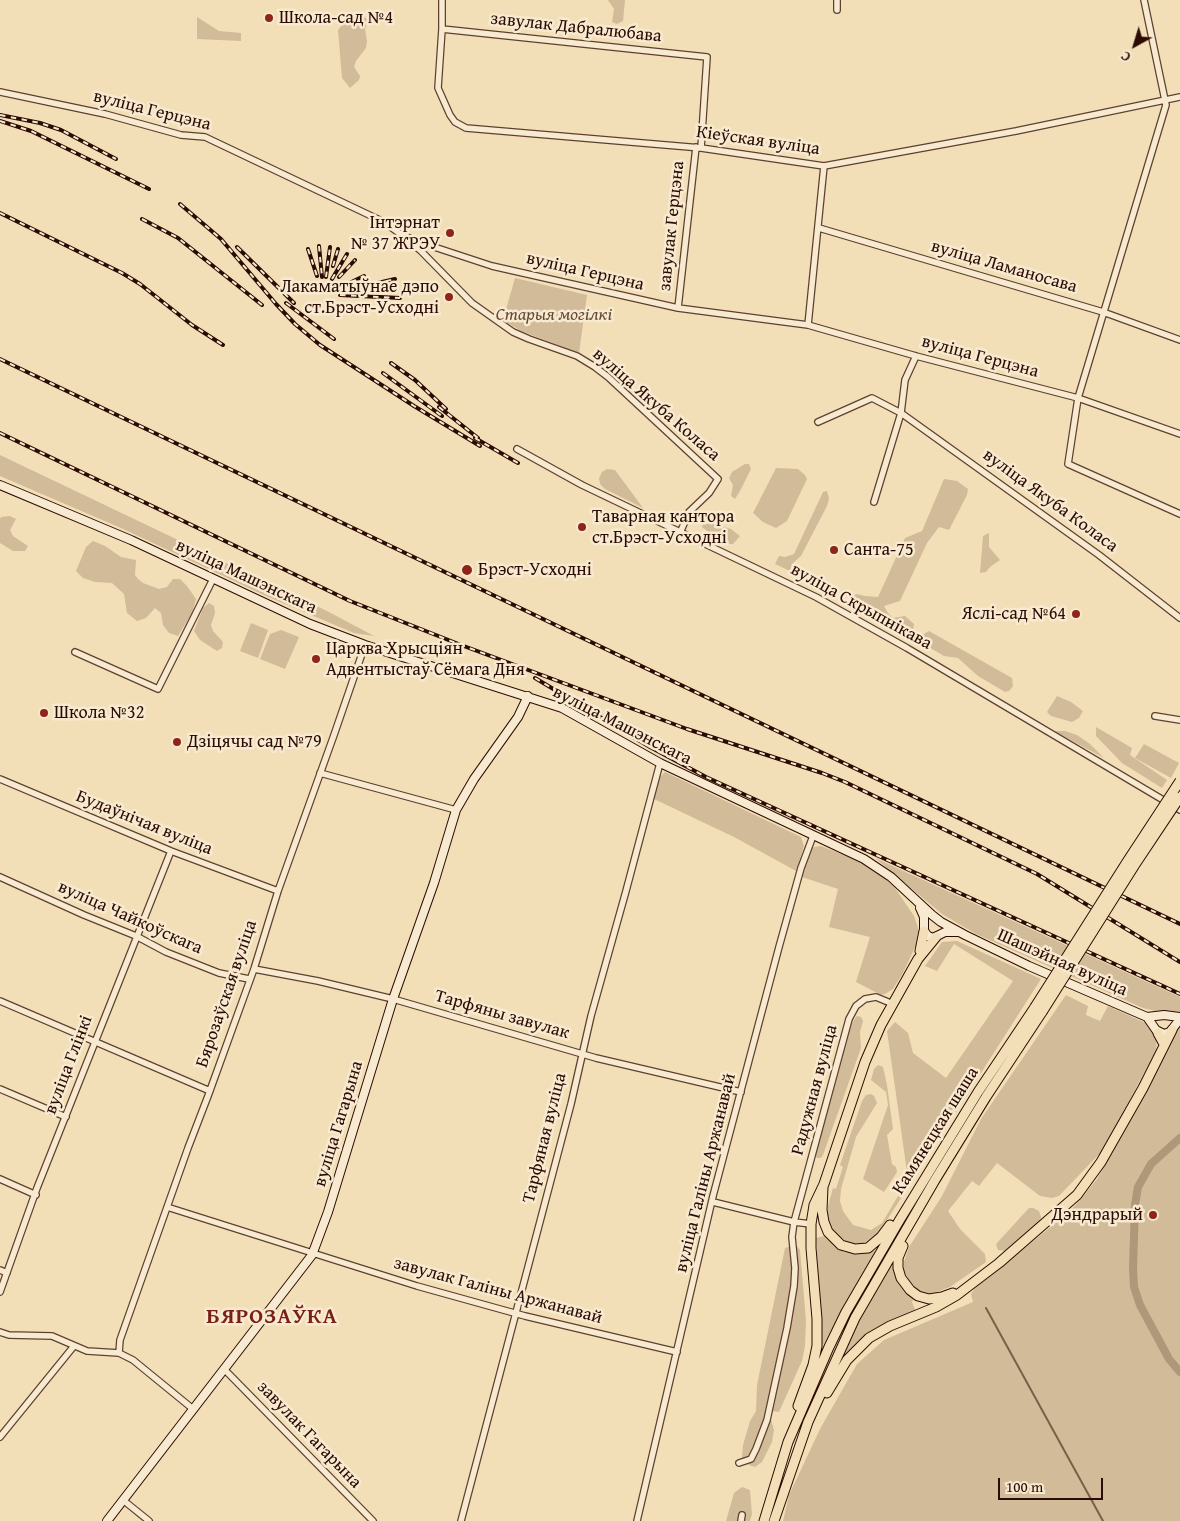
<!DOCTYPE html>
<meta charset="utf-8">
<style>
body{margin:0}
#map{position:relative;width:1180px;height:1521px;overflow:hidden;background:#f3dfb7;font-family:"Gentium Book Plus",serif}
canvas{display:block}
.north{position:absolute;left:1110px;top:20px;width:50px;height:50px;-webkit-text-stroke:4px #f7ead0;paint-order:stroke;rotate:219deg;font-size:14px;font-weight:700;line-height:20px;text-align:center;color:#2c0b02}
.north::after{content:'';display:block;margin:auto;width:18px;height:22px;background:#2c0b02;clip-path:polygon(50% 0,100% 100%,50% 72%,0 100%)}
.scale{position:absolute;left:998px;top:1478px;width:105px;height:22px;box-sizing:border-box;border:2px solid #2c0b02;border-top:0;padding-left:6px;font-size:15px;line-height:18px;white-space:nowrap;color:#2c0b02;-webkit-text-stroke:4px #f7ead0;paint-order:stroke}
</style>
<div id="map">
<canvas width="1180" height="1521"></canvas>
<div class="north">С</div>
<div class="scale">100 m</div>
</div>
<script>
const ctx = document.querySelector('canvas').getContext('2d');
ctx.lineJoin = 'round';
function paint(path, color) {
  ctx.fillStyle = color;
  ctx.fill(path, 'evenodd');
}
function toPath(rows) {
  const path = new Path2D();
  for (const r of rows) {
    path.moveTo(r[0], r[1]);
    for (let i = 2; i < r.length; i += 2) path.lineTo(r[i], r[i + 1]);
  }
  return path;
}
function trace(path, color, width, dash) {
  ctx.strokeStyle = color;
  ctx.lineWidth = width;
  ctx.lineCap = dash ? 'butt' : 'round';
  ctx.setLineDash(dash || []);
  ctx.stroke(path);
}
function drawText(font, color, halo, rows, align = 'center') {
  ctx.font = font + ' "Gentium Book Plus",serif';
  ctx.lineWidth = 5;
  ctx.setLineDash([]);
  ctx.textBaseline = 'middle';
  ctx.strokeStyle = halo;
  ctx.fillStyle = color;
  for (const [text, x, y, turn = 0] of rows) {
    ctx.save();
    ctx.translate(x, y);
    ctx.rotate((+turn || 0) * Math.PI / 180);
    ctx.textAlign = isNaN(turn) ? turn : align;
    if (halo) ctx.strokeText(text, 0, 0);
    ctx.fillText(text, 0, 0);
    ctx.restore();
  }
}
paint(toPath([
 [608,0,625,0,623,21,617,24,612,22,614,9],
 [197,17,219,31,241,33,241,41,197,39],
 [360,17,366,18,368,22,365,29,367,41,366,48,356,61,354,67,360,76,359,80,350,88,342,78,338,30,342,25],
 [515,278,587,295,579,353,521,331,503,320],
 [0,455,327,611,374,636,354,633,266,596,121,528,0,476],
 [745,464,749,464,751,469,740,491,735,499,731,496,733,485,729,478,732,472],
 [776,468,798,469,805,475,807,479,787,521,776,528,763,522,753,513],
 [607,469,615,470,643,508,605,489,600,484,599,478,602,472],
 [944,479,957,481,968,489,967,495,949,530,939,527,927,543,900,601,884,606,888,613,893,618,905,616,914,624,913,631,910,635,889,624,876,614,854,605,853,597,856,594,865,596,878,597,905,538,922,531],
 [827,491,829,499,827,506,801,556,794,562,790,571,775,564,779,556,785,557,794,554,823,492],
 [10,516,16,519,10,530,13,536,28,546,25,551,13,551,0,543,0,519,1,517],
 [711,523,731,529,740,536,733,544,728,544,711,534,702,527,703,524],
 [989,533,989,547,1000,560,990,567,986,572,980,573,983,536],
 [93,541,105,546,121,557,136,560,135,575,138,579,143,583,159,589,167,587,173,579,180,579,187,586,196,599,192,613,178,636,169,633,163,625,161,613,155,608,146,618,137,621,127,613,124,594,112,583,95,582,83,578,76,571,86,547],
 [209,603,214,606,215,613,211,625,213,631,223,642,222,648,217,651,200,640,194,631,203,608],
 [251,623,268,630,258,658,240,651],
 [281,630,299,637,285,669,260,659,270,634],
 [929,631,1012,678,1013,686,1009,691,1005,692,978,676,958,658,944,656,927,646,922,635],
 [1057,696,1071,702,1083,711,1079,718,1072,722,1051,716,1047,712],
 [1096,727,1132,748,1130,755,1167,780,1162,788,1122,763,1096,736],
 [1054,731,1065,731,1077,735,1090,744,1104,758],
 [1144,744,1179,763,1171,778,1135,758],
 [665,772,801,837,804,846,796,871,734,837,654,799,659,778],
 [821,846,857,860,877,871,895,888,914,916,920,934,918,941,903,973,893,989,885,994,881,995,856,982,870,937,829,927,838,889,802,877,812,849,814,847],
 [875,858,1180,997,1180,1013,1164,1013,1143,1008,976,934,942,914],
 [957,941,1041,979,880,1231,872,1238,864,1243,856,1244,847,1242,832,1230,828,1219,828,1206,833,1188,836,1189,843,1167,840,1165,862,1101,866,1095,871,1094,874,1096,877,1103,856,1137,841,1189,840,1201,843,1211,853,1225,871,1230,882,1223,908,1179,887,1031,895,1022,908,1033,913,1053,946,1078,1013,981,954,944,937,971,925,966,942,942],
 [1066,995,1088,1006,1086,1015,1100,1021,1108,1006,1146,1023,1150,1026,1157,1039,1156,1050,1104,1149,1059,1196,1052,1198,1040,1196,997,1163,979,1186,972,1181,948,1211,960,1229,985,1254,986,1262,950,1287,931,1294,920,1291,910,1282,904,1271,904,1262,909,1247,942,1196,981,1119],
 [857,1016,861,1017,863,1021,860,1032,861,1048,823,1155,821,1158,817,1158,814,1153,851,1024],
 [1180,1025,1180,1521,783,1521,789,1495,820,1429,857,1364,884,1340,973,1302,971,1294,975,1288,1069,1212,1081,1199,1097,1179,1137,1109,1156,1074,1175,1031],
 [878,1065,883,1067,887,1085,893,1129,887,1135,892,1164,896,1167,897,1172,884,1192,863,1179,888,1105,886,1092,871,1080,874,1069],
 [1029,1208,1033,1208,1039,1211,1041,1217,1040,1221,1005,1251,998,1250,996,1245,997,1243],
 [825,1236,834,1245,844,1252,866,1253,876,1250,821,1349,821,1323,816,1238],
 [796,1245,800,1250,806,1321,805,1346,802,1361,779,1412,772,1411,770,1416,774,1430,772,1442,762,1462,755,1467,749,1465,742,1457,743,1445,750,1421,756,1411,757,1385,785,1248],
 [892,1264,894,1266,899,1283,914,1298,912,1302,916,1312,876,1328,858,1342,840,1360,864,1310],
 [742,1487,750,1490,752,1514,750,1521,726,1521,734,1493]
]), '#d1bb98');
trace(toPath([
 [986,1308,1103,1521]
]), '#7b5f49', 2);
trace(toPath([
 [1180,1138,1151,1164,1138,1187,1135,1205,1133,1268,1134,1287,1140,1305,1169,1359,1180,1372]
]), '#af9779', 8);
const street = toPath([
 [442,0,442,29,438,88,450,115,455,122,466,128,701,148,824,166,1016,131,1180,97],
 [1144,0,1166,105,1078,398,1068,464,1180,514],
 [837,10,837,0],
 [442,29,707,57,701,148],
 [0,92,105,114,181,135,205,137,384,222,399,233,416,241,492,266,678,308,808,325,916,356,1078,398,1180,434],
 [819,228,1103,312,1180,340],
 [406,239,420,250,472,303,513,332,529,339,577,356,595,367,608,377,718,479,709,493,689,512,680,533],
 [678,308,696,147],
 [808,325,824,166],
 [818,422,872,398,901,413,1099,555,1180,618],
 [517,449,582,485,816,597,907,648,1180,810],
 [874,502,901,413,905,380,916,356],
 [75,652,158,689,213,579],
 [1155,716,1180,720],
 [320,773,456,810],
 [0,779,171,851,278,891],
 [0,877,84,915,136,936,166,952,219,973,249,979],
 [254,969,318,981,393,999,596,1058,741,1092],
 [0,1001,210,1091],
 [0,1089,66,1117],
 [0,1179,36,1195],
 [713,1202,794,1222,811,1224],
 [167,1207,417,1286,525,1316,677,1352],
 [0,1270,7,1273],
 [0,1292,37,1188,171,851],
 [0,1332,9,1335,52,1336,87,1351,119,1353,133,1360,193,1409],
 [119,1353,120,1340,126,1323,188,1148,208,1096,254,969,278,891,334,735,365,645],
 [225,1370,373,1521],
 [0,1437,74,1346],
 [739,1463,751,1459,756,1449,767,1420,787,1328,794,1286,795,1268,792,1237,794,1222,849,1019,856,1006,865,999,876,997,893,1004],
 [123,1500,149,1521],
 [461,1521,571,1104,591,1016,626,891,660,763],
 [637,1521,713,1196,779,947,801,868,813,836],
 [741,1521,742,1515]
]);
const secondary = toPath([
 [0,485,131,540,310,624,365,645,562,708,660,763,864,859,891,877,932,915,941,922,965,935,1029,966,1147,1017,1164,1015,1180,1017],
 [920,908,924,917,924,931,928,936,933,938,945,932,957,932],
 [1147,1017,1156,1030,1164,1034,1170,1032,1180,1019],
 [107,1521,312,1255,328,1212,393,999,434,883,456,810,474,779,518,717,528,696]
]);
const primary = toPath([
 [920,951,924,931],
 [1158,1033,1164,1044],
 [823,1187,822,1210,824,1222,828,1232,841,1245,855,1249,868,1248,881,1237,890,1225],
 [903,1246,898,1258,898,1268,901,1278,910,1290,918,1296,929,1299,942,1297,953,1293],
 [827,1393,847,1360,869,1338,890,1326,936,1307,957,1295,999,1263,1077,1195,1101,1162,1143,1088,1172,1030],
 [798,1406,813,1365,817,1346,817,1319,811,1248,811,1224,814,1205,824,1184,865,1062,881,1025,918,959,936,937],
 [764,1521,788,1442,829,1347,846,1312,899,1221,978,1092,1035,1007],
 [774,1521,808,1422,855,1318,935,1180,986,1097,1042,1012]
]);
trace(street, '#5e402f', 8);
trace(secondary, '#2c0b02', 10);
trace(primary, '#2c0b02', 11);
trace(street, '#f7ead0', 5.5);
trace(secondary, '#f7ead0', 8);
trace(primary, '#f3dfb7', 9);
const rail = toPath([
 [0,115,40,123,61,130,116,159],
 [0,121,31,131,149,189],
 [180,204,221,239,276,304,295,324,320,345,414,406,480,446],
 [0,213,122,273,140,284,192,325,223,345],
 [142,219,178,238,262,305],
 [319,246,322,277],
 [237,247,294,303],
 [308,249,317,276],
 [333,266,338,249],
 [326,277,330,247],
 [339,277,355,260],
 [332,279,347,254],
 [341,287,364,276],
 [343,291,395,279],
 [340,295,400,298],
 [286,303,334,339],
 [0,359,1180,924],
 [391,363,415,380,446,409],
 [383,373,442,416],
 [439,407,478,438],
 [0,433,350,601,461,645,687,729,822,773,845,782,1037,874,1180,962],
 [475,438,518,463],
 [535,678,650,747,706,777,1180,994]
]);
trace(rail, '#2c0b02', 4);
trace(rail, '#f7ead0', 2, [5.5]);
const primaryBridge = toPath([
 [1035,1007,1127,862,1180,781],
 [1042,1012,1134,866,1180,797]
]);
trace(primaryBridge, '#2c0b02', 11, []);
trace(primaryBridge, '#f3dfb7', 9);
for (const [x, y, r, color] of [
 [269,18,5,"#8f2418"],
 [450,233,5,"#8f2418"],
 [449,297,5,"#8f2418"],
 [582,527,5,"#8f2418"],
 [834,550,5,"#8f2418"],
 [467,570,6,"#8f2418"],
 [1076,614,5,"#8f2418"],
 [316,659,5,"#8f2418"],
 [44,713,5,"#8f2418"],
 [177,742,5,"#8f2418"],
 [1153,1215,5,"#8f2418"]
]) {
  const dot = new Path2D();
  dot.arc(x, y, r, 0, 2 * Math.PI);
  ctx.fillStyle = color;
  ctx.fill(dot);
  trace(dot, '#f7ead0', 2);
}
drawText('18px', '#2c0b02', '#f7ead0', [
 ["Школа-сад №4",279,18],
 ["Інтэрнат",440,223,"right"],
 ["№ 37 ЖРЭУ",440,244,"right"],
 ["Лакаматыўнае дэпо",439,287,"right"],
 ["ст.Брэст-Усходні",439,308,"right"],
 ["Таварная кантора",592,517],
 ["ст.Брэст-Усходні",592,538],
 ["Санта-75",844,550],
 ["Брэст-Усходні",478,570],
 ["Яслі-сад №64",1066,614,"right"],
 ["Царква Хрысціян",326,649],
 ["Адвентыстаў Сёмага Дня",326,670],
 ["Школа №32",54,713],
 ["Дзіцячы сад №79",187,742],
 ["Дэндрарый",1143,1215,"right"]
], 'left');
drawText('18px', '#2c0b02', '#f7ead0', [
 ["завулак Дабралюбава",576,28,6],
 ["вуліца Герцэна",152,111,14],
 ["Кіеўская вуліца",758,141,8],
 ["завулак Герцэна",672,226,-84],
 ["вуліца Ламаносава",1004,267,16],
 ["вуліца Герцэна",585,272,13],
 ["вуліца Герцэна",980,357,15],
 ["вуліца Якуба Коласа",656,405,41],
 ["вуліца Якуба Коласа",1050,501,36],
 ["вуліца Машэнскага",246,577,25],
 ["вуліца Скрыпнікава",861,607,29],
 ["вуліца Машэнскага",622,726,27],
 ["Будаўнічая вуліца",144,823,22],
 ["вуліца Чайкоўскага",130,918,24],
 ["Шашэйная вуліца",1062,963,24],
 ["Бярозаўская вуліца",227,994,-71],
 ["Тарфяны завулак",502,1015,16],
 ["вуліца Глінкі",69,1065,-69],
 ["Радужная вуліца",815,1090,-75],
 ["вуліца Гагарына",339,1124,-73],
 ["Камянецкая шаша",936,1131,-58],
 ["Тарфяная вуліца",545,1138,-76],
 ["вуліца Галіны Аржанавай",706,1173,-76],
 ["завулак Галіны Аржанавай",498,1291,15],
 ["завулак Гагарына",309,1435,46]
]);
drawText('italic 18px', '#664936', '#f7ead0', [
 ["Старыя могілкі",554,315]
]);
ctx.letterSpacing = '1px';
drawText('bold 22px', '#7a1f14', '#f7ead0', [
 ["БЯРОЗАЎКА",272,1317]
]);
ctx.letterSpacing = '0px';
</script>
